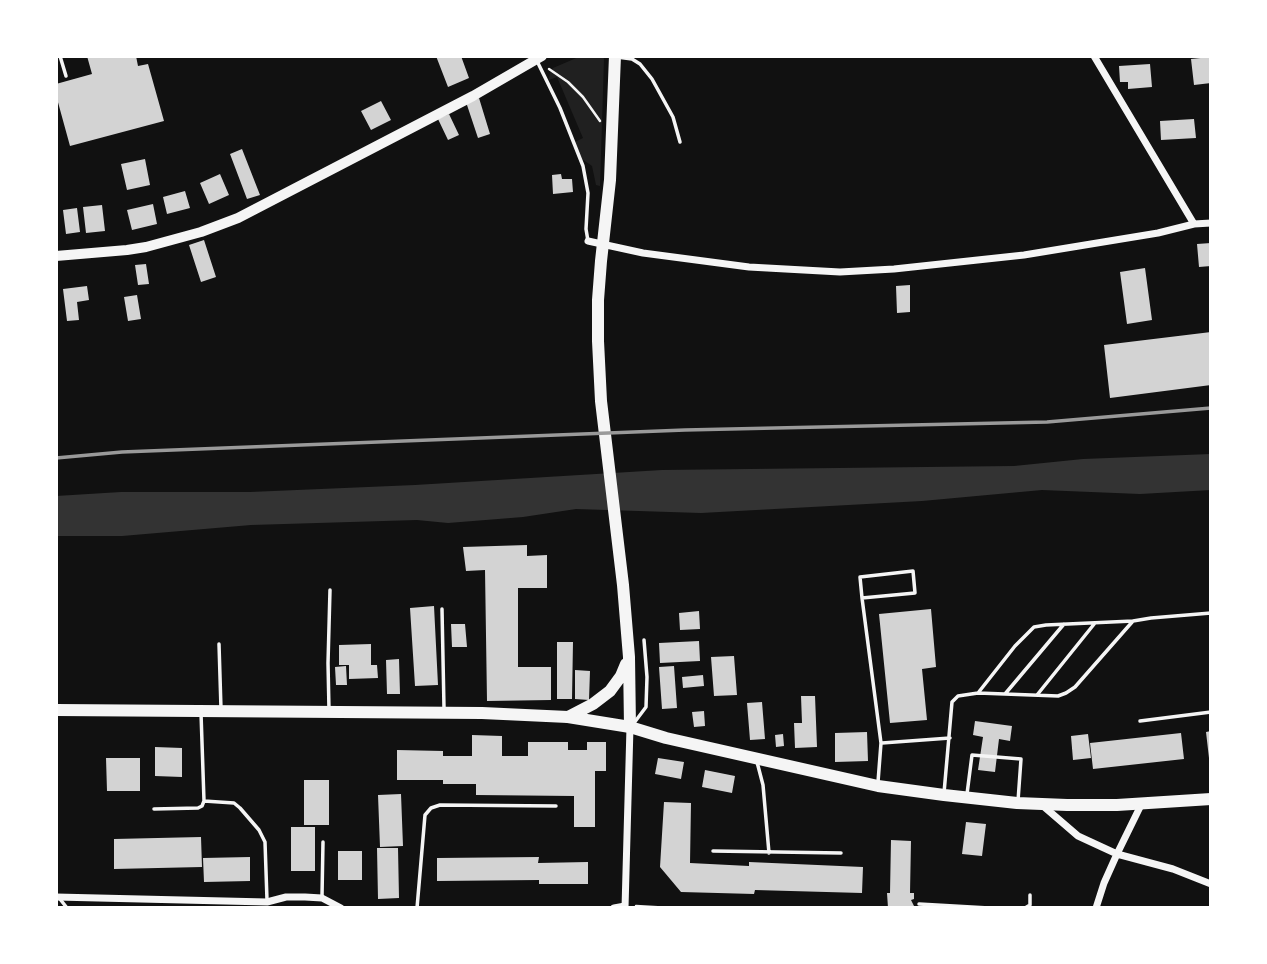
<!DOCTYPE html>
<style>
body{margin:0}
#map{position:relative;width:1267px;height:964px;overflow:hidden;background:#111;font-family:"PT Sans Narrow",sans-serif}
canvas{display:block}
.frame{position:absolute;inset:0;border:58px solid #fff;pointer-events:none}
</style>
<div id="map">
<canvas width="1267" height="964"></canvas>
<div class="frame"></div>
</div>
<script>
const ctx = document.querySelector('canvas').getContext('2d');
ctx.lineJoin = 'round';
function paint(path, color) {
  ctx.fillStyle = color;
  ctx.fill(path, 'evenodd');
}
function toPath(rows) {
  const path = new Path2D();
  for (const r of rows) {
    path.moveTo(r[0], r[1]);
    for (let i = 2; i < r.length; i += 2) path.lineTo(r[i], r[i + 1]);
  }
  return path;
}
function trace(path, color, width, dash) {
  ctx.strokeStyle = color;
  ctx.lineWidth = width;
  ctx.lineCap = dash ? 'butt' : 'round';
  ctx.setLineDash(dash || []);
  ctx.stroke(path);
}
paint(toPath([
 [581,56,603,56,604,59,600,186,596,185,592,166,582,159,575,142,583,138,557,77,549,80,550,73,553,68]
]), '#202020');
paint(toPath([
 [1211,454,1211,490,1140,494,1042,490,922,501,701,513,576,509,523,517,448,523,417,520,251,525,122,536,56,536,56,496,121,492,250,492,415,485,662,470,1014,466,1083,459]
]), '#333');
paint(toPath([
 [87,56,136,56,138,66,148,64,164,121,70,146,56,95,56,84,92,74],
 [436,56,461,56,469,78,448,87],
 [1210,57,1211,83,1194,85,1191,59],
 [1150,64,1152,87,1128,89,1128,82,1120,82,1119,66],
 [479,98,490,134,478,138,466,102],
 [381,101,391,120,371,130,361,111],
 [449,114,459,135,448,140,438,119],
 [1194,119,1196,138,1161,140,1160,121],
 [242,149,260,195,247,199,230,154],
 [145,159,150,185,127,190,121,164],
 [220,174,229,195,209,204,200,183],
 [561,174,562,179,572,179,573,192,553,194,552,175],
 [185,191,190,208,167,214,163,197],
 [153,204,157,224,132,230,127,210],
 [102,205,105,231,86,233,83,207],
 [77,208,80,232,66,234,63,210],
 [204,240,216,277,201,282,189,245],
 [1211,243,1211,266,1199,267,1197,244],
 [146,264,149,284,138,285,135,265],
 [1145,268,1152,320,1127,324,1120,272],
 [910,285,910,312,897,313,896,286],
 [87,286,89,300,77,302,79,320,67,321,63,289],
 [137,295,141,319,128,321,124,297],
 [1211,332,1211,385,1110,398,1104,345],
 [527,545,527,556,547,555,547,588,518,588,518,667,551,667,551,700,487,701,485,570,466,571,463,547],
 [434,606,438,685,415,686,410,608],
 [931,609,936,667,922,669,927,720,890,723,879,614],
 [699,611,700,629,680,630,679,613],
 [451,624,465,624,467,647,452,647],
 [699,641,700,661,660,663,659,643],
 [557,642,573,642,572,699,557,699],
 [371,644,371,665,377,665,378,678,349,679,349,665,339,665,339,645],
 [734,656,737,695,714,696,711,657],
 [399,659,400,694,387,694,386,660],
 [346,666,347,685,336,685,335,667],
 [674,666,677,708,662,709,659,667],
 [575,670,590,671,589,700,575,699],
 [703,675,704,686,683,688,682,677],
 [801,696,815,696,817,747,795,748,794,723,802,723],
 [762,702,765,739,750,740,747,703],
 [704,711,705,726,694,727,692,712],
 [975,721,1012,726,1010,741,999,739,995,772,978,770,983,737,973,735],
 [1211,731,1211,758,1209,758,1206,732],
 [867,732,868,761,835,762,835,733],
 [1181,733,1184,759,1093,769,1090,743],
 [783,734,784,746,776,747,775,735],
 [1088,734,1091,758,1073,760,1071,736],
 [472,735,502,736,502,756,528,756,528,742,568,742,568,750,587,750,587,742,606,742,606,771,595,771,595,827,574,827,574,796,476,795,476,784,443,784,443,780,397,780,397,750,443,751,443,756,472,756],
 [155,747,182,748,182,777,155,776],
 [106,758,140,758,140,791,107,791],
 [658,758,684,762,681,779,655,774],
 [705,770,735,776,732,793,702,787],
 [304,780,329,780,329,825,304,825],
 [401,794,403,846,380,847,378,795],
 [664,802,691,803,690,863,749,866,749,862,863,867,862,893,755,890,754,894,681,892,660,867],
 [966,822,986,824,982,856,962,854],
 [291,827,315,827,315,871,291,871],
 [201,837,202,867,114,869,114,839],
 [891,840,911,841,910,893,914,893,914,899,911,900,915,908,888,908,887,893,890,893],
 [377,848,398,848,399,898,378,899],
 [338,851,362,851,362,880,338,880],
 [250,857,250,881,204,882,203,858],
 [539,857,538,863,588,862,588,884,539,884,539,880,437,881,437,858]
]), '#d3d3d3');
trace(toPath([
 [549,69,568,82,583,97,600,121],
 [636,906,671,908]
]), '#f5f5f5', 2.5);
trace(toPath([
 [60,56,66,76],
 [617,57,632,59,640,64,652,79,673,117,680,142],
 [537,61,560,108,583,166,588,193,586,229,588,241],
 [862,598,915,593,913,571,860,577,862,598,881,743,878,782],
 [442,609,444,708],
 [219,644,221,709],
 [978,693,1015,646,1034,627,1046,625,1133,621],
 [1005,694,1064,624],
 [1037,695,1095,623],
 [329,710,328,663,330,590],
 [201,713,204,801,234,803,240,808,259,830,265,842,267,900],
 [1140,721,1211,712],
 [634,723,646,707,647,677,644,640],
 [882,743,950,738],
 [757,762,763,785,769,853],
 [944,793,952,702,958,696,978,693,1058,696,1066,693,1075,687,1133,621,1151,618,1211,613],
 [967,794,972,755,1021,759,1018,801],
 [154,809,198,808,202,806,204,801],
 [713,851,841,853],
 [322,896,323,842],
 [60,899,67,908],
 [919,904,989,908],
 [417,908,425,815,431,808,440,805,556,806],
 [1025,908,1030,905,1030,895]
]), '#f5f5f5', 3.5);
trace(toPath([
 [1094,56,1194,224],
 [588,241,643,253,749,267,840,272,894,269,1024,255,1158,233,1194,224,1211,223],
 [1042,805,1078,836,1117,854,1173,869,1211,884],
 [56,897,267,902,286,897,305,897,322,898,341,908],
 [614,908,625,906],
 [625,908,630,727],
 [1096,908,1104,883,1117,854,1142,803]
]), '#f5f5f5', 7);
trace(toPath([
 [56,256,127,250,146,247,201,232,238,218,473,96,542,56]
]), '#f5f5f5', 10);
trace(toPath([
 [615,56,610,180,601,261,598,300,598,341,601,401,623,585,629,657,630,727],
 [568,717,593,704,610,691,621,676,626,664]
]), '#f5f5f5', 12);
trace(toPath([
 [56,710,482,713,568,717,630,727,666,738,878,786,944,795,1017,803,1067,805,1117,805,1211,799]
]), '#f5f5f5', 12);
trace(toPath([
 [56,458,122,452,685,430,1047,422,1211,408]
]), '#9a9a9a', 3.5);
</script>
